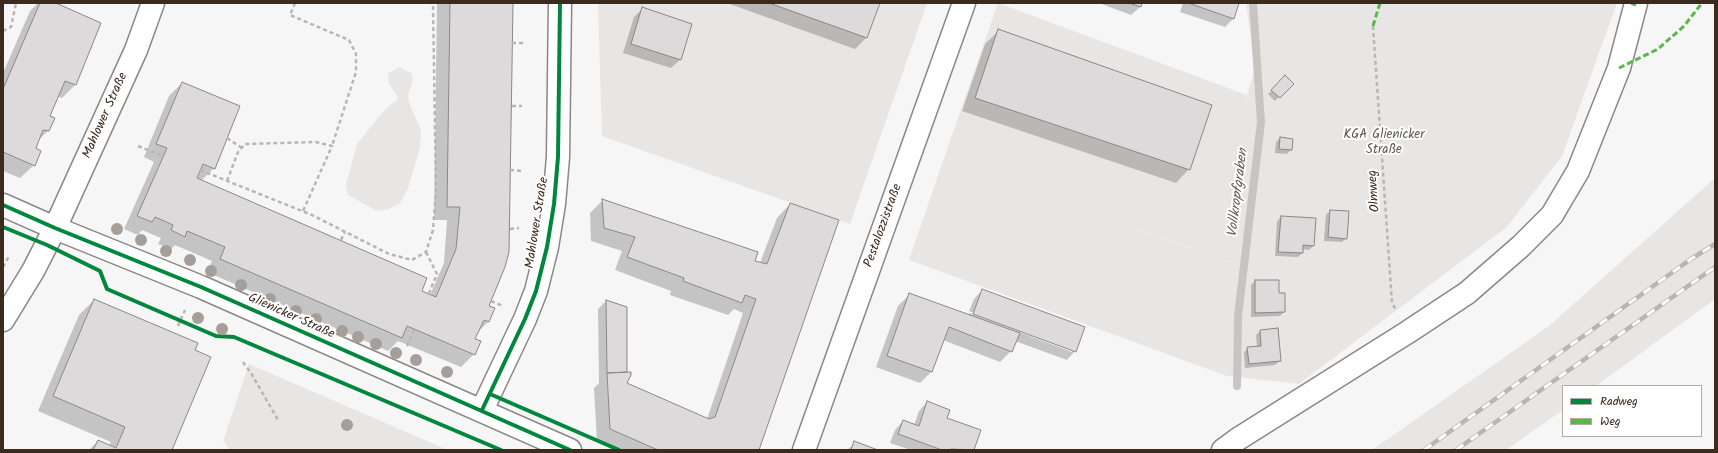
<!DOCTYPE html>
<meta charset="utf-8">
<style>
body{margin:0}
#map{position:relative;width:1718px;height:453px;overflow:hidden;background:#f7f6f6;font-family:Kalam,sans-serif}
canvas{display:block}
.frame{position:absolute;inset:0;border:4px solid #3b2a1e;pointer-events:none}
.legend{position:absolute;left:1562px;top:385px;width:140px;height:52px;box-sizing:border-box;background:#fff;border:1px solid #b1aaa5;margin:0;padding:5px 7px;list-style:none;font-size:12px;color:#3b2a1e}
.legend li{display:flex;align-items:center;gap:8px;height:20px}
.legend b{width:20px;border:1px solid #b1aaa5}
</style>
<div id="map">
<canvas width="1718" height="453"></canvas>
<div class="frame"></div>
<ul class="legend">
<li><b style="height:5px;background:#00873e"></b>Radweg</li>
<li><b style="height:5px;background:#58b947"></b>Weg</li>
</ul>
</div>
<script>
const ctx = document.querySelector('canvas').getContext('2d');
ctx.lineJoin = 'round';
function paint(path, color) {
  ctx.fillStyle = color;
  ctx.fill(path, 'evenodd');
}
function toPath(rows) {
  const path = new Path2D();
  for (const r of rows) {
    path.moveTo(r[0], r[1]);
    for (let i = 2; i < r.length; i += 2) path.lineTo(r[i], r[i + 1]);
  }
  return path;
}
function trace(path, color, width, dash) {
  ctx.strokeStyle = color;
  ctx.lineWidth = width;
  ctx.lineCap = dash ? 'butt' : 'round';
  ctx.setLineDash(dash || []);
  ctx.stroke(path);
}
function drawText(font, color, halo, rows, align = 'center') {
  ctx.font = font + ' Kalam,sans-serif';
  ctx.lineWidth = 4;
  ctx.setLineDash([]);
  ctx.textBaseline = 'middle';
  ctx.strokeStyle = halo;
  ctx.fillStyle = color;
  for (const [text, x, y, turn = 0] of rows) {
    ctx.save();
    ctx.translate(x, y);
    ctx.rotate((+turn || 0) * Math.PI / 180);
    ctx.textAlign = isNaN(turn) ? turn : align;
    if (halo) ctx.strokeText(text, 0, 0);
    ctx.fillText(text, 0, 0);
    ctx.restore();
  }
}
paint(toPath([
 [598,3,927,3,850,224,602,136],
 [998,3,1247,95,1233,263,943,161],
 [1715,178,1715,299,1596,386,1563,386,1563,410,1506,450,1372,450,1549,326],
 [249,364,448,450,230,450,223,441]
]), '#e8e6e5');
paint(toPath([
 [1246,3,1617,3,1562,156,1507,227,1299,384,1227,376,909,260,943,161,1232,263,1247,95,1255,69],
 [399,67,411,73,413,79,408,95,410,105,421,130,420,148,408,188,400,203,389,209,377,211,348,195,346,184,357,144,381,114,391,104,397,101,398,97,389,84,388,74]
]), '#e8e6e4');
paint(toPath([
 [38,3,54,3,100,23,75,85,62,98,57,96,48,116,53,118,48,131,37,141,34,149,34,165,20,178,3,171,3,73,30,11],
 [437,3,513,3,488,306,494,309,488,322,477,333,474,339,474,354,461,367,398,341,388,351,207,272,212,261,175,245,171,249,158,244,161,238,142,230,138,235,124,229,154,162,144,157,169,96,182,83,214,168,201,181,430,295,444,263,447,220,434,220],
 [727,3,879,3,866,38,855,49],
 [1099,3,1141,3,1140,7,1131,15],
 [1183,3,1238,3,1233,19,1225,27,1180,12],
 [643,8,691,25,680,60,671,68,623,53,634,17],
 [999,30,1189,169,1176,183,962,111,985,44],
 [1285,77,1292,84,1275,101,1268,94],
 [1280,138,1291,150,1287,154,1275,153,1276,142],
 [603,200,760,263,777,218,790,204,758,450,615,450,597,442,594,388,599,383,598,309,606,301,626,308,626,372,624,374,626,384,707,419,743,313,734,309,728,315,670,295,671,291,615,270,622,251,591,241,590,213],
 [1330,211,1346,238,1342,242,1324,241,1326,215],
 [1281,217,1313,246,1309,250,1302,249,1302,253,1298,257,1275,256,1277,221],
 [1255,281,1278,294,1284,312,1280,316,1251,317,1251,285],
 [982,290,1075,351,1067,360,1015,341,1011,351,1000,362,943,340,931,372,920,383,876,367,898,306,909,295,968,315,969,313,1072,352,1072,349,969,311,974,299],
 [94,300,171,450,89,450,98,441,109,446,111,442,38,411,79,315],
 [1260,331,1280,361,1275,365,1245,368,1244,352,1248,348,1257,347,1256,335],
 [927,402,946,419,979,431,973,450,911,450,890,443,895,430,903,421,914,425,919,411],
 [855,443,875,450,847,450]
]), '#0003');
trace(toPath([
 [1237,386,1238,316,1261,122,1253,3]
]), '#c8c4c1', 8);
const building = toPath([
 [40,3,56,3,101,23,76,85,65,81,50,116,55,118,49,131,43,130,36,148,41,151,35,166,3,152,3,89,40,3],
 [450,3,513,3,509,252,505,267,489,306,495,308,489,322,484,320,475,339,481,341,475,355,407,326,402,338,220,259,225,247,187,231,185,237,171,230,173,225,155,217,152,222,137,216,167,148,156,144,182,82,240,106,215,169,203,164,197,178,427,278,422,291,436,297,456,249,460,207,447,207,450,3],
 [769,3,880,3,867,38,769,3],
 [1129,3,1142,3,1141,7,1129,3],
 [1188,3,1239,3,1234,19,1188,3],
 [642,7,692,24,681,60,631,44,642,7],
 [998,29,1212,105,1190,170,975,98,998,29],
 [1285,75,1294,84,1280,98,1271,90,1285,75],
 [1280,137,1293,139,1292,150,1279,149,1280,137],
 [602,199,758,252,755,261,767,264,790,203,839,220,759,450,658,450,610,429,607,373,631,372,631,375,627,383,709,419,715,417,756,299,745,295,742,303,683,281,684,278,627,257,635,237,604,228,602,199],
 [1330,210,1349,211,1347,239,1328,237,1330,210],
 [1281,216,1316,218,1314,246,1303,245,1303,253,1278,252,1281,216],
 [1255,280,1279,280,1279,293,1285,293,1285,312,1255,313,1255,280],
 [982,289,1085,327,1076,352,973,314,982,289],
 [909,293,1020,333,1012,352,949,327,932,372,887,356,909,293],
 [94,299,198,343,195,350,211,357,172,450,93,450,98,440,116,448,125,427,53,396,94,299],
 [606,300,627,307,627,372,607,373,606,300],
 [1278,328,1281,361,1249,364,1247,347,1261,346,1260,330,1278,328],
 [927,401,950,410,947,418,981,430,974,450,951,449,951,450,942,450,898,434,903,420,919,426,927,401],
 [854,441,878,450,851,450,854,441]
]);
paint(building, '#dcdada');
trace(building, '#8b8784', 1);
const minor = toPath([
 [3,205,55,228,201,287,570,450],
 [3,320,33,271,55,228,136,50,153,3],
 [482,410,525,319,536,291,547,247,554,204,558,157,560,3],
 [804,450,964,3],
 [1223,450,1238,439,1408,332,1467,293,1521,246,1552,215,1578,171,1619,68,1636,3]
]);
trace(minor, '#8b8784', 25);
trace(toPath([
 [295,3,290,15,349,40,356,54,356,72,332,146],
 [1373,26,1392,303,1396,310],
 [3,31,11,27,16,3],
 [512,43,523,43],
 [512,106,522,106],
 [227,138,242,148],
 [138,146,163,156],
 [200,170,312,215,389,254,412,260,426,252,433,230,436,190,433,3],
 [510,170,522,171],
 [227,181,238,152,245,144,316,142,332,146,303,211],
 [510,229,519,228],
 [341,240,345,232],
 [426,252,437,274,429,293],
 [3,267,9,256],
 [491,301,503,306],
 [178,326,185,310],
 [407,346,414,330],
 [243,362,251,373,278,420]
]), '#b8b6b5', 2.5, [4, 3]);
trace(minor, '#fefefe', 22);
const rail = toPath([
 [1424,450,1691,259,1715,244],
 [1456,450,1715,267]
]);
trace(rail, '#b8b6b5', 4.5);
trace(rail, '#fff', 3, [9]);
trace(toPath([
 [1631,3,1636,5],
 [1373,26,1380,3],
 [1619,68,1658,49,1684,26,1702,3]
]), '#58b947', 3, [6, 3]);
trace(toPath([
 [3,205,55,228,201,287,570,450],
 [3,227,47,245,100,271,107,289,216,336,234,337,501,450],
 [490,394,619,450],
 [482,410,525,319,536,291,547,247,554,204,558,157,560,3]
]), '#00873e', 4);
ctx.fillStyle = '#a69e98';
for (const [x, y] of [
 [117,229],
 [141,240],
 [166,251],
 [190,260],
 [211,271],
 [241,285],
 [270,299],
 [296,311],
 [198,318],
 [316,319],
 [222,329],
 [342,331],
 [358,337],
 [376,344],
 [396,353],
 [416,360],
 [447,372],
 [347,425]
]) {
  ctx.beginPath();
  ctx.arc(x, y, 6, 0, 2 * Math.PI);
  ctx.fill();
}
drawText('13px', '#3b2a1e', '#fff', [
 ["Mahlower Straße",106,116,-66],
 ["Olmweg",1375,191,-94],
 ["Mahlower Straße",538,223,-81],
 ["Pestalozzistraße",884,226,-70],
 ["Glienicker Straße",291,317,24]
]);
drawText('13px', '#63564c', '#fff', [
 ["KGA Glienicker",1384,136],
 ["Straße",1384,151]
]);
drawText('italic 14px', '#65584f', '#fff', [
 ["Vollkropfgraben",1239,193,-83]
]);
</script>
